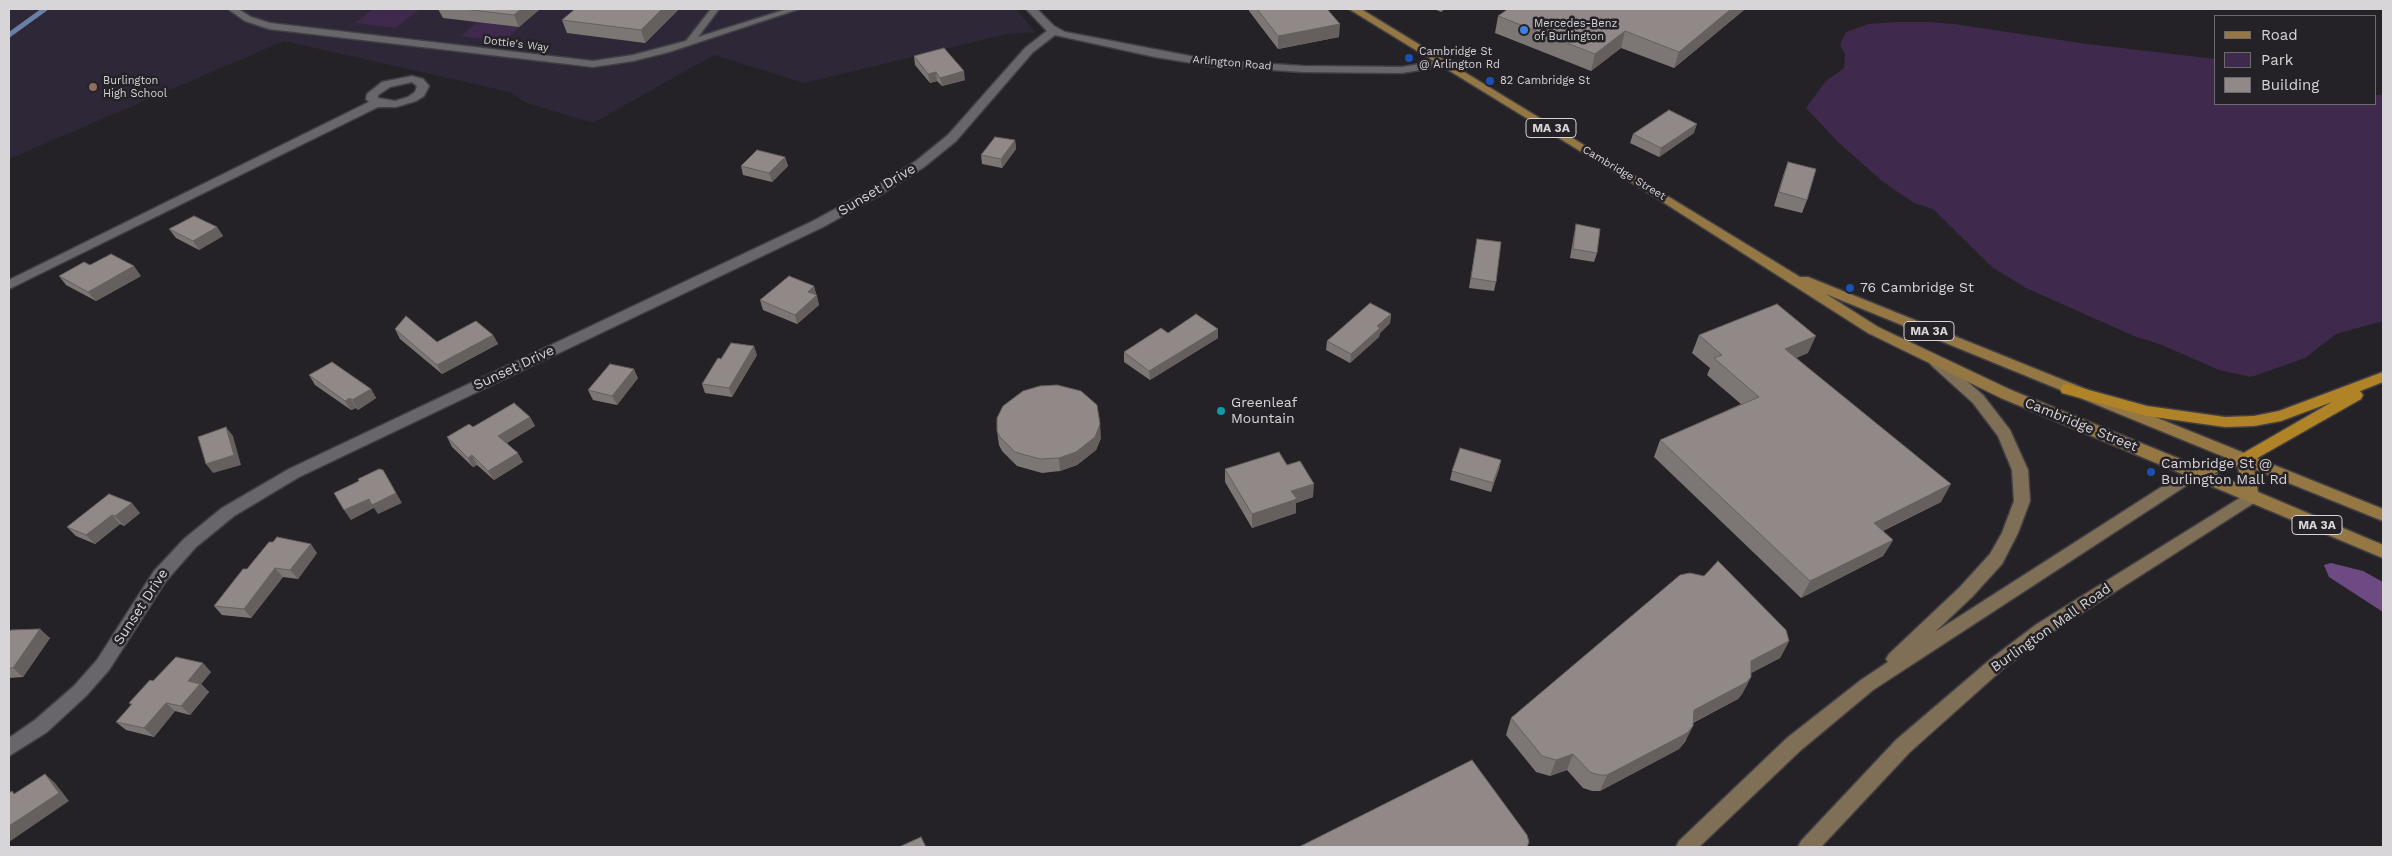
<!DOCTYPE html>
<style>
body{margin:0}
#map{position:relative;width:2392px;height:856px;overflow:hidden;background:#252227;font-family:"Work Sans",sans-serif}
canvas{display:block}
.frame{position:absolute;inset:0;border:10px solid #d7d5d8;pointer-events:none}
.legend{position:absolute;left:2214px;top:15px;width:162px;height:90px;box-sizing:border-box;background:#252227;border:1px solid #6c6a6e;margin:0;padding:6px 9px;list-style:none;font-size:15px;color:#d7d5d8}
.legend li{display:flex;align-items:center;gap:10px;height:25px}
.legend b{width:25px;border:1px solid #6c6a6e}
</style>
<div id="map">
<canvas width="2392" height="856"></canvas>
<div class="frame"></div>
<ul class="legend">
<li><b style="height:6px;background:#947742"></b>Road</li>
<li><b style="height:14px;background:#3f294c"></b>Park</li>
<li><b style="height:14px;background:#908987"></b>Building</li>
</ul>
</div>
<script>
const ctx = document.querySelector('canvas').getContext('2d');
ctx.lineJoin = 'round';
function paint(path, color) {
  ctx.fillStyle = color;
  ctx.fill(path, 'evenodd');
}
function toPath(rows) {
  const path = new Path2D();
  for (const r of rows) {
    path.moveTo(r[0], r[1]);
    for (let i = 2; i < r.length; i += 2) path.lineTo(r[i], r[i + 1]);
  }
  return path;
}
function trace(path, color, width, dash) {
  ctx.strokeStyle = color;
  ctx.lineWidth = width;
  ctx.lineCap = dash ? 'butt' : 'round';
  ctx.setLineDash(dash || []);
  ctx.stroke(path);
}
function drawText(font, color, halo, rows, align = 'center') {
  ctx.font = font + ' "Work Sans",sans-serif';
  ctx.lineWidth = 5;
  ctx.setLineDash([]);
  ctx.textBaseline = 'middle';
  ctx.strokeStyle = halo;
  ctx.fillStyle = color;
  for (const [text, x, y, turn = 0] of rows) {
    ctx.save();
    ctx.translate(x, y);
    ctx.rotate((+turn || 0) * Math.PI / 180);
    ctx.textAlign = isNaN(turn) ? turn : align;
    if (halo) ctx.strokeText(text, 0, 0);
    ctx.fillText(text, 0, 0);
    ctx.restore();
  }
}
paint(toPath([
 [9,9,1016,9,1035,32,1007,34,804,83,714,55,593,123,527,103,510,92,284,41,9,159]
]), '#2e2737');
paint(toPath([
 [373,9,420,9,395,28,355,23],
 [477,22,519,27,503,42,461,36],
 [1896,22,1930,22,1954,24,2087,44,2216,59,2216,104,2376,104,2376,95,2383,95,2383,321,2336,334,2305,358,2251,377,2219,370,2162,345,2134,336,2026,288,1992,267,1933,209,1914,203,1882,181,1838,142,1806,108,1825,82,1844,68,1845,54,1840,45,1846,32,1868,24]
]), '#3f294c');
paint(toPath([
 [2331,563,2363,571,2383,582,2383,612,2329,577,2324,565]
]), '#6d4a82');
trace(toPath([
 [9,35,45,9]
]), '#6880a6', 5);
const service = toPath([
 [228,9,238,9,251,17,270,23,593,61,633,55,686,41,711,9,719,9,698,37,787,9,799,9,669,52,633,61,593,67,269,29,245,21,228,9]
]);
const minor = toPath([
 [1026,9,1037,9,1054,26,1065,32,1211,60,1303,66,1402,67,1444,60,1450,63,1444,66,1402,73,1303,72,1211,66,1155,57,1055,35,1033,52,956,141,924,167,880,195,823,227,299,477,234,516,196,547,166,581,109,670,86,696,47,732,9,756,9,738,35,720,74,686,97,660,154,571,184,539,222,508,289,469,813,221,872,189,916,161,948,135,1025,48,1047,31,1026,9],
 [412,76,423,79,429,86,424,96,416,101,396,107,378,107,9,289,9,280,369,102,366,99,367,94,382,82,412,76],
 [412,82,417,86,415,92,408,97,395,101,378,98,378,95,390,87,412,82]
]);
const secondary = toPath([
 [1936,357,1941,359,1983,395,2010,430,2028,470,2030,501,2018,533,2002,564,1972,597,1935,632,2191,468,2196,466,2201,468,2204,472,2201,476,1873,690,1801,750,1699,847,1676,847,1679,841,1787,738,1861,680,1888,662,1886,659,1889,654,1960,587,1990,554,2002,533,2014,501,2012,470,1998,436,1973,403,1931,365,1929,362,1931,359,1936,357],
 [2251,491,2257,493,2259,497,2257,501,2049,634,2004,668,1910,752,1821,847,1798,847,1801,841,1896,740,1992,658,2037,624,2251,491]
]);
const primary = toPath([
 [1349,9,1361,9,1800,277,1808,277,2383,509,2383,521,2254,469,2258,492,2383,545,2383,558,2001,398,1868,333,1655,197,1349,9],
 [1826,294,2227,458,2197,466,2011,390,1878,327,1826,294],
 [2238,466,2241,485,2214,473,2238,466]
]);
const motorway = toPath([
 [2383,372,2383,382,2360,391,2363,395,2361,399,2245,465,2240,463,2237,459,2240,455,2332,402,2281,421,2254,426,2225,427,2147,416,2062,393,2060,389,2062,385,2067,384,2147,406,2225,417,2254,416,2279,411,2383,372]
]);
trace(service, '#424044', 3);
trace(minor, '#424044', 3);
trace(secondary, '#424044', 3);
trace(primary, '#424044', 3);
trace(motorway, '#424044', 3);
paint(service, '#69666b');
paint(minor, '#69666b');
paint(secondary, '#7e6f56');
paint(primary, '#947742');
paint(motorway, '#b08326');
paint(toPath([
 [438,9,540,9,519,27,443,18],
 [679,9,645,43,567,33,562,20],
 [1249,9,1307,9,1339,37,1278,49,1249,11],
 [1434,9,1445,9,1441,12],
 [1744,10,1674,68,1621,48,1591,71,1495,33,1498,16],
 [914,56,965,80,942,86,937,81,930,83,915,65],
 [1694,133,1659,157,1630,143,1633,134],
 [1015,140,1016,149,1002,168,982,164,981,155],
 [785,157,788,166,772,182,743,175,741,166],
 [1788,162,1807,200,1802,213,1774,206,1783,176],
 [1576,224,1597,253,1594,262,1570,258,1574,234],
 [217,227,223,236,199,250,176,238,169,229],
 [1477,239,1496,282,1494,291,1469,288],
 [59,276,141,276,96,301,66,285],
 [814,286,819,305,797,324,763,310,760,300],
 [1391,314,1390,323,1380,333,1379,337,1350,363,1326,350,1327,341],
 [395,329,437,342,493,335,498,344,442,374,400,339],
 [1168,333,1218,338,1150,380,1124,362,1124,352],
 [1699,335,1808,353,1796,358,1941,502,1883,531,1893,540,1883,556,1801,598,1654,457,1660,440,1741,404,1707,375,1710,368,1692,353],
 [757,355,732,397,705,393,702,384,721,359],
 [309,375,371,389,376,398,358,410,356,408,351,410,315,385],
 [638,378,617,405,593,400,588,390],
 [530,417,535,426,507,443,523,462,494,480,477,465,473,467,452,447,447,437,473,427],
 [997,431,1101,438,1096,450,1077,465,1060,471,1042,473,1017,466,1002,451,999,445],
 [1501,460,1499,469,1491,492,1450,480,1452,471],
 [1287,465,1313,497,1296,503,1296,513,1252,528,1225,482,1225,469],
 [109,494,140,513,124,526,120,524,95,544,76,536,67,527],
 [317,553,298,579,283,577,251,618,222,615,214,606,247,569],
 [9,632,50,638,23,677,9,678],
 [1789,641,1780,658,1751,673,1751,677,1742,694,1738,699,1693,723,1685,742,1679,749,1600,791,1592,791,1583,788,1567,770,1550,776,1536,772,1506,735,1511,718],
 [211,672,201,684,209,692,190,715,175,711,154,737,126,730,116,722,131,705,129,703,153,681]
]), '#7c7674');
paint(toPath([
 [521,9,540,9,519,27,514,15],
 [662,9,679,9,645,43,641,30],
 [1731,9,1744,9,1744,10,1674,68,1679,52],
 [1340,24,1339,37,1278,49,1278,36],
 [1625,31,1621,48,1591,71,1595,54],
 [964,71,965,80,942,86,940,78],
 [936,72,937,81,930,83,928,74],
 [1697,124,1694,133,1659,157,1661,148],
 [1015,140,1016,149,1002,168,1001,159],
 [785,157,788,166,772,182,769,173],
 [217,227,223,236,199,250,193,241],
 [134,266,141,276,96,301,88,292],
 [814,286,816,295,808,292],
 [817,295,819,305,797,324,795,315],
 [1391,314,1390,323,1380,333,1379,337,1350,363,1351,354,1377,326],
 [1218,329,1218,338,1150,380,1149,371],
 [493,335,498,344,442,374,437,365],
 [1816,336,1808,353,1777,366,1785,349],
 [754,346,757,355,732,397,729,388],
 [634,369,638,378,617,405,612,396],
 [371,389,376,398,358,410,352,400],
 [350,398,356,408,351,410,345,401],
 [530,417,535,426,503,445,498,436],
 [1100,424,1101,438,1096,450,1077,465,1060,471,1059,458],
 [226,427,233,436,241,465,213,473,206,464],
 [518,453,523,462,494,480,488,471],
 [472,455,477,465,473,467,468,458],
 [1501,460,1499,469,1491,492,1493,483],
 [383,470,402,503,378,514,374,508,351,520,344,510],
 [1314,484,1313,497,1296,503,1296,513,1252,528,1252,514,1291,491],
 [1951,484,1941,502,1864,540,1874,523],
 [132,503,140,513,124,526,115,516],
 [112,515,120,524,95,544,86,535],
 [1893,540,1883,556,1801,598,1810,581],
 [311,544,317,553,298,579,290,570],
 [275,568,283,577,251,618,244,609],
 [40,629,50,638,23,677,13,668],
 [1789,641,1780,658,1742,678,1751,661],
 [203,663,211,672,201,684,209,692,190,715,181,706,188,681],
 [1751,677,1742,694,1738,699,1685,726,1694,710],
 [166,703,175,711,154,737,144,728],
 [1693,726,1685,742,1679,749,1600,791,1607,775],
 [1573,754,1567,770,1550,776,1556,760],
 [45,774,55,783,69,801,9,842,9,826]
]), '#65605e');
const building = toPath([
 [464,9,521,9,514,15,464,9],
 [575,9,662,9,641,30,562,20,575,9],
 [1257,9,1327,9,1340,24,1278,36,1257,9],
 [1508,9,1731,9,1679,52,1625,31,1595,54,1498,16,1508,9],
 [944,48,964,71,940,78,936,72,928,74,914,56,944,48],
 [1669,110,1697,124,1661,148,1633,134,1669,110],
 [995,137,1015,140,1001,159,981,155,995,137],
 [757,150,785,157,769,173,741,166,757,150],
 [1788,162,1816,169,1807,200,1779,192,1788,162],
 [194,216,217,227,193,241,169,229,194,216],
 [1576,224,1600,229,1597,253,1573,249,1576,224],
 [1477,239,1501,242,1496,282,1471,278,1477,239],
 [111,254,134,266,88,292,59,276,84,262,90,265,111,254],
 [789,276,814,286,808,292,817,295,795,315,760,300,789,276],
 [1370,303,1391,314,1377,326,1380,328,1351,354,1327,341,1370,303],
 [1777,304,1816,336,1785,349,1951,484,1874,523,1893,540,1810,581,1660,440,1759,397,1714,358,1722,355,1699,335,1777,304],
 [1196,314,1218,329,1149,371,1124,352,1161,328,1168,333,1196,314],
 [406,316,437,342,476,321,493,335,437,365,395,329,406,316],
 [731,343,754,346,729,388,702,384,718,358,721,359,731,343],
 [332,362,371,389,352,400,350,398,345,401,309,375,332,362],
 [610,364,634,369,612,396,588,390,610,364],
 [1057,385,1081,391,1097,405,1100,424,1095,437,1076,452,1059,458,1040,459,1015,452,1000,437,997,431,997,418,1003,406,1023,391,1040,386,1057,385],
 [514,403,530,417,498,436,518,453,488,471,472,455,468,458,447,437,469,424,473,427,514,403],
 [226,427,234,455,206,464,198,437,226,427],
 [1460,448,1501,460,1493,483,1452,471,1460,448],
 [1279,452,1287,465,1300,461,1314,484,1291,491,1297,499,1252,514,1225,469,1279,452],
 [379,469,383,470,396,493,372,505,369,499,344,510,334,493,359,481,358,479,379,469],
 [109,494,132,503,115,516,112,515,86,535,67,527,109,494],
 [277,537,311,544,290,570,275,568,244,609,214,606,243,569,247,569,269,542,273,542,277,537],
 [1718,561,1786,630,1789,641,1751,661,1751,677,1747,682,1694,710,1693,726,1687,733,1607,775,1599,775,1590,772,1573,754,1556,760,1542,756,1511,718,1680,575,1690,573,1704,576,1718,561],
 [40,629,13,668,9,668,9,632,11,630,40,629],
 [176,657,203,663,188,681,200,684,181,706,166,703,144,728,116,722,132,704,129,703,150,680,153,681,176,657],
 [1472,760,1527,835,1529,842,1527,847,1299,847,1472,760],
 [45,774,59,793,9,826,9,793,12,791,14,794,45,774],
 [921,837,926,847,899,847,921,837]
]);
paint(building, '#908987');
trace(building, '#65605e', 1);
for (const [x, y, r, color] of [
 [1524,30,5,"#3f7fe0"],
 [1409,58,5,"#1a4fb4"],
 [1490,81,5,"#1a4fb4"],
 [93,87,5,"#8d6e63"],
 [1850,288,5,"#1a4fb4"],
 [1221,411,5,"#0f9aa8"],
 [2151,472,5,"#1a4fb4"]
]) {
  const dot = new Path2D();
  dot.arc(x, y, r, 0, 2 * Math.PI);
  ctx.fillStyle = color;
  ctx.fill(dot);
  trace(dot, '#252227', 2);
}
drawText('11px', '#d7d5d8', '#252227', [
 ["Mercedes-Benz",1534,24],
 ["of Burlington",1534,37],
 ["Cambridge St",1419,52],
 ["@ Arlington Rd",1419,65],
 ["Burlington",103,81],
 ["High School",103,94],
 ["82 Cambridge St",1500,81]
], 'left');
drawText('11px', '#d7d5d8', '#252227', [
 ["Dottie's Way",516,44,7],
 ["Arlington Road",1232,63,5],
 ["Cambridge Street",1624,173,31]
]);
for (const [x, y, w] of [
 [1551,128,50],
 [1929,331,50],
 [2317,525,50]
]) {
  const box = new Path2D();
  box.roundRect(x - w / 2, y - 9.5, w, 19, 4);
  ctx.fillStyle = '#252227';
  ctx.fill(box);
  trace(box, '#d7d5d8', 1);
}
drawText('bold 12px', '#d7d5d8', null, [
 ["MA 3A",1551,128],
 ["MA 3A",1929,331],
 ["MA 3A",2317,525]
]);
drawText('14px', '#d7d5d8', '#252227', [
 ["Sunset Drive",877,190,-31],
 ["Sunset Drive",514,368,-25],
 ["Cambridge Street",2081,425,22],
 ["Sunset Drive",141,607,-57],
 ["Burlington Mall Road",2051,628,-35]
]);
drawText('14px', '#d7d5d8', '#252227', [
 ["76 Cambridge St",1860,288],
 ["Greenleaf",1231,403],
 ["Mountain",1231,419],
 ["Cambridge St @",2161,464],
 ["Burlington Mall Rd",2161,480]
], 'left');
</script>
